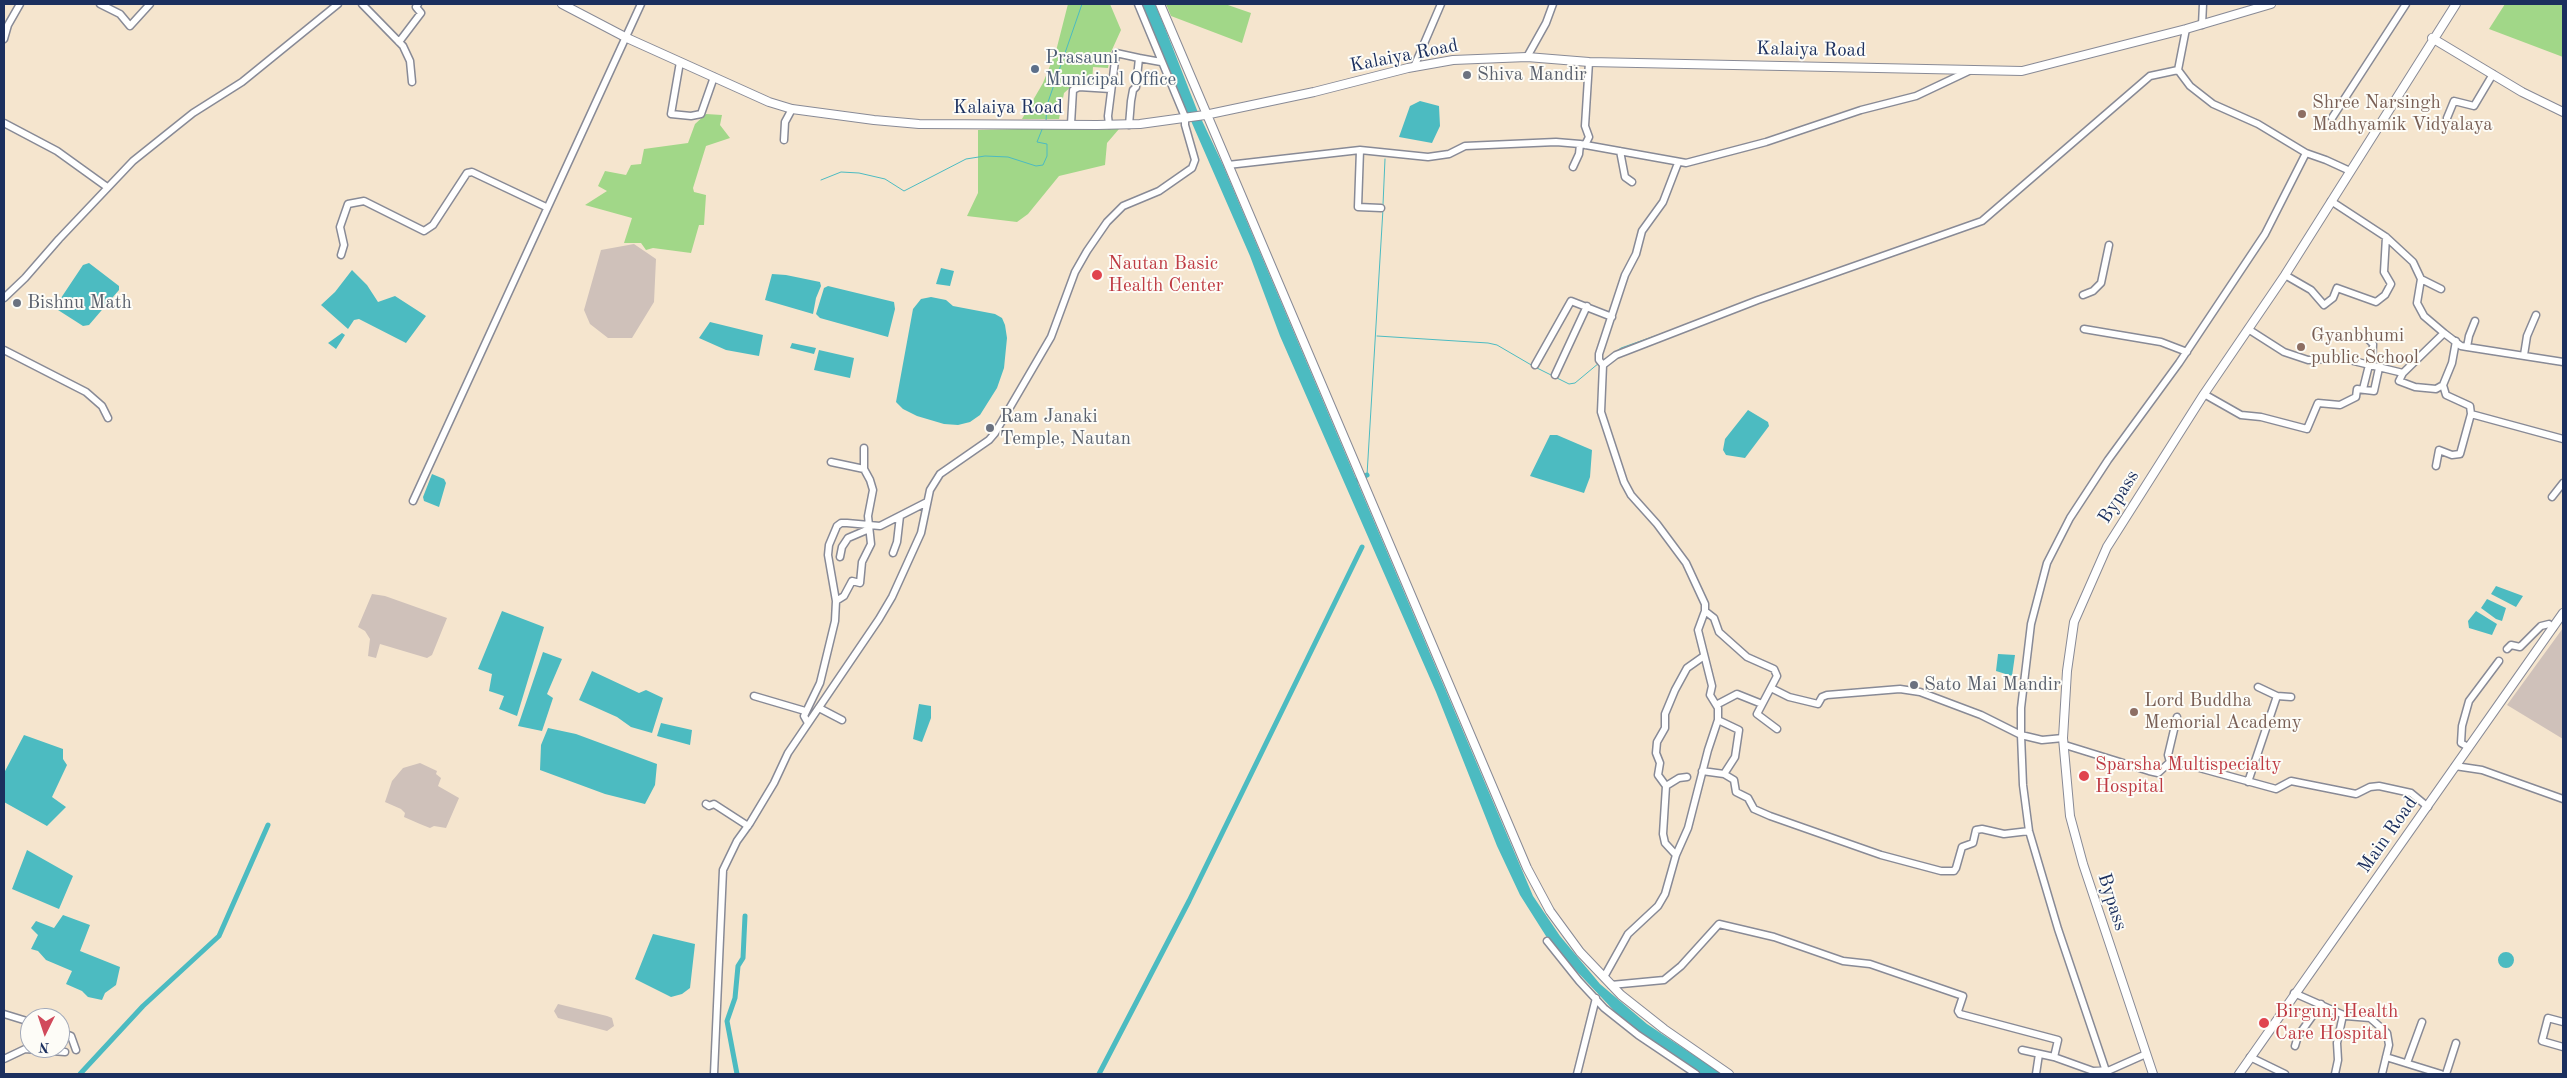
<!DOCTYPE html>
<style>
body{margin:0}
#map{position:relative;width:2567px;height:1078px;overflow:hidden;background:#f5e5ce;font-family:"Old Standard TT",serif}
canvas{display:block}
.frame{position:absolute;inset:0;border:5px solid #1b2f5e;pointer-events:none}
.north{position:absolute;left:20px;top:1008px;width:50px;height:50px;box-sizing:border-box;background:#fdfcf7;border:1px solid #a3aaba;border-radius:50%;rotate:184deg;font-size:14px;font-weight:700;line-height:20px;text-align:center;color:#1b2f5e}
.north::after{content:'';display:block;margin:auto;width:18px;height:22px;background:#d1495b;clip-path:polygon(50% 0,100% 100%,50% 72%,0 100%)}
</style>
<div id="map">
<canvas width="2567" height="1078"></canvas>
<div class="frame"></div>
<div class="north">N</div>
</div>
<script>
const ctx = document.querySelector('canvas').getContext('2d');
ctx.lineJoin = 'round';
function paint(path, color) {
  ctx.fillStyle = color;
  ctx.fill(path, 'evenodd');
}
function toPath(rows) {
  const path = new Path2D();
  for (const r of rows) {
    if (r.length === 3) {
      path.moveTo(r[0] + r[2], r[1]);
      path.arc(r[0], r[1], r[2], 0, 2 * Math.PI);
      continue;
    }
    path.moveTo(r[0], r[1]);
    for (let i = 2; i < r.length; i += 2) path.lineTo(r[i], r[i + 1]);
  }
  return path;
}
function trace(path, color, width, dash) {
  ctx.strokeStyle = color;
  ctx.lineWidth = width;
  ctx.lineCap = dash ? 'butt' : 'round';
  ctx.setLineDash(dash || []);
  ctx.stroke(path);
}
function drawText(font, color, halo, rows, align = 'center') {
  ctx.font = font + ' "Old Standard TT",serif';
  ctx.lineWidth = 4;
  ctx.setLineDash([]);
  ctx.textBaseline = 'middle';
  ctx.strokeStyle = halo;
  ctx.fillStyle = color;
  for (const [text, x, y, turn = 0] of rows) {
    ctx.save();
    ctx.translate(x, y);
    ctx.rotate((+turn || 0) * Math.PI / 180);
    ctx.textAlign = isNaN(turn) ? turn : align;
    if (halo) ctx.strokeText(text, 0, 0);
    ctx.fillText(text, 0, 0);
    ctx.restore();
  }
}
paint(toPath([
 [634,244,656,259,654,302,632,338,608,338,590,324,584,310,601,250],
 [372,594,385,596,447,618,432,655,427,658,380,644,376,658,368,656,370,639,365,631,358,627],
 [2563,628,2563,739,2507,705],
 [420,763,437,771,436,774,441,778,438,786,459,798,446,828,434,826,430,828,420,824,404,817,405,813,401,809,385,802,392,781,403,768],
 [558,1004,607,1016,612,1018,614,1026,607,1031,558,1018,554,1011]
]), '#cfc1ba');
paint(toPath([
 [1068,4,1110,4,1121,30,1111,52,1108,68,1093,67,1092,85,1074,84,1064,93,1059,119,1022,119,1043,83,1056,51],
 [1166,4,1225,4,1251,13,1242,43,1171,16],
 [2505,4,2563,4,2563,57,2489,29],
 [706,114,722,115,720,125,730,138,706,146,693,188,694,192,706,195,704,225,699,225,691,253,653,248,646,250,641,243,624,243,632,218,585,205,607,191,598,186,605,171,626,175,631,165,641,164,644,149,688,143,695,124],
 [1058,128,1119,129,1107,143,1105,165,1059,176,1028,214,1017,222,967,216,978,193,978,130]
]), '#a1d788');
paint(toPath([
 [1140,4,1155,4,1163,23,1197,110,1223,165,1533,896,1560,936,1600,984,1647,1024,1722,1074,1701,1074,1659,1047,1619,1016,1551,944,1520,895,1497,846,1436,692,1280,336,1250,256],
 [1420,101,1439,106,1440,126,1432,143,1399,137,1410,106],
 [89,263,119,286,119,290,89,325,83,326,58,310,57,304,83,265],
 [941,268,954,271,950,286,936,284],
 [352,270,367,285,378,302,395,296,426,316,406,343,359,319,354,320,348,329,321,305,335,292],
 [772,274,786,275,820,282,821,286,816,298,813,314,765,300],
 [828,286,894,302,895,309,888,337,820,318,816,314,824,288],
 [931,297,946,300,953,306,995,314,1002,318,1005,325,1007,338,1004,368,997,388,980,415,970,422,958,425,944,424,917,416,903,409,896,402,913,309,921,299],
 [710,322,763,335,759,356,726,350,699,338],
 [342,333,345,335,336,349,328,343],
 [792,343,816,348,814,354,790,348],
 [819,350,854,358,850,378,814,370],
 [1748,410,1768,422,1769,426,1745,458,1726,455,1723,450,1725,439],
 [1550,435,1557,435,1592,450,1590,477,1584,493,1530,476],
 [432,474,444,479,446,483,439,507,424,501,423,497],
 [2496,586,2523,596,2516,607,2491,594],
 [2487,599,2506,608,2502,621,2496,619,2481,608],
 [502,611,544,627,517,716,499,709,504,696,489,691,492,674,478,669],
 [2476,611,2497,624,2492,635,2469,628,2468,621],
 [543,652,562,659,547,694,553,698,542,731,518,726],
 [1998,654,2015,655,2012,676,1996,671],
 [592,671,639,693,646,690,663,698,652,733,631,727,617,717,579,700],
 [919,704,931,706,931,718,922,742,913,739],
 [661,723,692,730,690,745,657,736],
 [548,728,576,734,657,764,655,785,645,804,605,794,540,770,541,745],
 [24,735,63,749,63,759,67,765,52,797,66,807,47,826,4,802,4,773],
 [27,850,73,876,59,909,12,889],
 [63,915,90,925,80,951,120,967,116,985,105,993,102,1000,88,997,82,991,66,984,72,971,46,960,38,951,31,949,38,935,31,928,36,921,54,928],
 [653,934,695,944,690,988,682,994,671,997,635,979],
 [2506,960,8]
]), '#4cbbc1');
trace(toPath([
 [1046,121,1047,105,1082,4],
 [821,180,841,172,859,173,885,179,904,191,966,159,985,156,1008,157,1036,166,1043,165,1047,156,1047,144,1037,142,1043,127],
 [1383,205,1385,159],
 [1377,336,1488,343,1497,345,1533,366],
 [1602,361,1621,348,1669,331],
 [1537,368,1569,384,1575,383,1599,363],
 [1367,475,1383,209]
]), '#4cbbc1', 1);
trace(toPath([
 [1353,482,1367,475],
 [80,1074,143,1006,219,936,268,825],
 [737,1074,727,1021,735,998,738,966,743,958,745,916],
 [1099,1074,1189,901,1362,547]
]), '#4cbbc1', 5);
const minor = toPath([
 [100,4,120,14,130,26,150,4],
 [362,4,403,46,410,61,412,82],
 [2202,25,2203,4],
 [2186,29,2178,70,2190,86,2213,104,2258,124,2306,153,2326,160,2350,171],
 [4,39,8,25,20,4],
 [399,42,421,13,416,7,418,4],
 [1527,57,1546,23,1553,4],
 [1139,58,1161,62],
 [680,62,671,114,691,116,701,114,714,77],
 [1414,67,1441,4],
 [2332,118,2406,4],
 [2447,118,2454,101,2474,106,2493,74],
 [4,123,57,151,107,187],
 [1071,124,1073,90,1079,87,1111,89],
 [1109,125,1108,116,1116,53,1139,58,1136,87,1133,90,1131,101,1129,125],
 [784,140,785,122,792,109],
 [1585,145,1589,137,1585,126,1589,62],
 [1360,150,1358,207,1381,208],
 [1620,151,1625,177,1632,182],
 [1228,165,1360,150,1428,157,1449,154,1465,146,1556,142,1580,144,1686,163,1766,142,1861,110,1916,96,1971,70],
 [1573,167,1579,154,1580,144],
 [341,255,344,245,340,227,348,204,364,201,424,231,433,225,467,173,472,172,546,207],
 [2285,275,2311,290,2324,305,2333,298,2337,288,2376,302,2385,295,2391,284,2384,272,2386,237],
 [2421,279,2441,289],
 [2083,295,2093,291,2101,283,2109,245],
 [4,298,25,278,59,239,133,161,193,113,242,82,338,4],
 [2084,329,2161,342,2187,352],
 [2248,329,2284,352,2308,360,2341,358,2403,373,2444,333,2424,316,2417,303,2421,279,2413,262,2386,237,2331,201],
 [2444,333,2461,346,2467,347,2563,362],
 [2367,338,2373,344,2372,366],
 [2467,347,2469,336,2475,321],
 [4,350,86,392,102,406,108,418],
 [2524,355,2527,336,2536,315],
 [1535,365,1571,301,1612,317],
 [1603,365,1599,360,1599,354,1625,275,1636,254,1642,231,1663,202,1678,163],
 [2403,373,2399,381,2415,387,2436,389,2443,385,2446,395,2470,406,2471,414,2563,439],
 [1555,375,1587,306],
 [2443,385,2452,363,2456,341],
 [2363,389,2369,365],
 [2204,394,2241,415,2261,417,2307,429,2318,403,2340,405,2356,397,2357,389,2374,391,2379,368],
 [831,462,864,469],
 [2436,466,2439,450,2452,455,2460,454,2471,414],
 [2552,497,2563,483],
 [413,501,641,4],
 [893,553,897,542,900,516],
 [840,557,842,547,848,538,869,529],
 [836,601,844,596,852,581,860,583,862,562,871,544,868,516,873,490,870,480,864,469,864,448],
 [1705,611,1714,618,1719,632,1747,657,1774,669,1777,676,1757,714,1777,729],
 [2507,649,2511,645,2520,647,2541,626,2549,624,2553,628],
 [1771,688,1789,697,1818,704,1822,697,1827,695,1900,689,1920,692,1981,715,2021,735,2042,740,2063,738],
 [754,696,805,711],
 [2277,696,2291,697],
 [1718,704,1737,694,1762,704],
 [819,708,842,720],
 [808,723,804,716,820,683,835,621,836,601,828,555,829,545,837,526,841,523,847,523,880,526,927,502],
 [2065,745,2149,771,2158,773,2170,762,2174,761,2276,789,2291,781,2356,794,2370,787,2379,786,2411,793,2428,807],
 [2468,747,2461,743,2462,726,2469,701,2499,661],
 [2170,762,2168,755,2177,717],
 [2455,766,2482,770,2563,799],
 [1702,771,1724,774,1735,757,1739,730,1718,720],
 [1724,774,1734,780,1736,792,1748,798,1754,809,1770,816,1881,855,1941,871,1954,871,1956,868,1962,847,1973,843,1976,830,1982,829,2004,834,2029,831],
 [2248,782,2277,696,2258,687],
 [1666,786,1679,778,1687,777],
 [706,804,709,806,714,804,748,826],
 [1676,855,1665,843,1663,834,1666,786,1658,775,1660,763,1656,753,1657,742,1665,728,1665,714,1675,690,1687,668,1704,656],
 [1547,941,1579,981,1604,1008,1638,1035,1696,1074],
 [1604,977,1628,934,1658,906,1665,894,1676,855,1688,828,1708,750,1718,720,1718,708,1710,695,1712,686,1698,630,1705,611,1705,604,1686,563,1657,524,1631,495,1624,482,1601,412,1603,365,1616,355,1758,300,1982,221,2150,76,2178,70],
 [1611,985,1664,980,1681,966,1719,924,1774,937,1843,961,1870,964,1963,996,1958,1011,1960,1014,2058,1040,2054,1057,2093,1071,2110,1070,2146,1054],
 [2294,993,2346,1016,2370,1018,2387,1033,2389,1045,2382,1074],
 [4,1014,30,1022],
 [2563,1022,2548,1018,2542,1041,2563,1047],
 [60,1032,71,1036,76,1050],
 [2295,1046,2298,1036,2321,1004],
 [2022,1050,2054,1057],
 [2250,1057,2285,1074],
 [2386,1057,2441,1074],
 [4,1059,25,1049,65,1052],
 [2407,1063,2422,1022],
 [714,1074,723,870,737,841,750,823,774,783,788,753,879,619,892,597,921,533,930,490,940,474,989,440,995,433,1051,337,1075,272,1087,251,1107,222,1123,206,1159,191,1192,168,1195,160,1185,125,1185,117,1138,4],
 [1577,1074,1596,998],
 [2036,1074,2039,1054],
 [2107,1074,2058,929,2029,831,2023,785,2021,735,2021,708,2031,624,2047,563,2070,518,2108,460,2179,363,2265,234,2306,153],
 [2335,1074,2338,1060,2337,1043,2343,1015],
 [2446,1074,2456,1043]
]);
const major = toPath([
 [562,4,627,38,769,102,792,109,874,120,919,124,1097,125,1140,124,1205,115,1314,92,1408,68,1453,60,1527,57,1589,62,2022,71,2186,29,2271,4],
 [1160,4,1527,868,1550,911,1580,952,1621,995,1664,1029,1729,1074],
 [2432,38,2522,92,2563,112],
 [2153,1074,2083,864,2070,816,2063,738,2067,671,2074,622,2107,547,2204,394,2285,275,2456,4],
 [2239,1074,2563,613]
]);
trace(minor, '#888a96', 9);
trace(major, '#888a96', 10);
trace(minor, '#fff', 6);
trace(major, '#fff', 8);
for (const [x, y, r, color] of [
 [1035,69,5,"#5c6f8a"],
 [1467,75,5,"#6b7280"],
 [2302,114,5,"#8d6e63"],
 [1097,275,6,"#e0444e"],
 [17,303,5,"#6b7280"],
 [2301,347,5,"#8d6e63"],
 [990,428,5,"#6b7280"],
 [1914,685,5,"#6b7280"],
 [2134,712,5,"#8d6e63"],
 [2084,776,6,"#e0444e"],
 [2264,1023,6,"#e0444e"]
]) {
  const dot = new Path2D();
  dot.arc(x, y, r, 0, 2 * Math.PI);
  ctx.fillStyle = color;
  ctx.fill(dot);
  trace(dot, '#fdfcf7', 2);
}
drawText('19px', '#1b2f5e', '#fdfcf7', [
 ["Kalaiya Road",1811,50,1],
 ["Kalaiya Road",1404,56,-11],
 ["Kalaiya Road",1008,108],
 ["Bypass",2119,497,-58],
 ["Main Road",2388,835,-55],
 ["Bypass",2112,902,72]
]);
drawText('19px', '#4e5e75', '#fdfcf7', [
 ["Prasauni",1045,58],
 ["Municipal Office",1045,80]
], 'left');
drawText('19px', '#5b616d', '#fdfcf7', [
 ["Shiva Mandir",1477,75],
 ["Bishnu Math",27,303],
 ["Ram Janaki",1000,417],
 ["Temple, Nautan",1000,439],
 ["Sato Mai Mandir",1924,685]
], 'left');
drawText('19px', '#785e54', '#fdfcf7', [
 ["Shree Narsingh",2312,103],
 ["Madhyamik Vidyalaya",2312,125],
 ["Gyanbhumi",2311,336],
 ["public School",2311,358],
 ["Lord Buddha",2144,701],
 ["Memorial Academy",2144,723]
], 'left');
drawText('19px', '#be3a42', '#fdfcf7', [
 ["Nautan Basic",1108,264],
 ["Health Center",1108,286],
 ["Sparsha Multispecialty",2095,765],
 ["Hospital",2095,787],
 ["Birgunj Health",2275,1012],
 ["Care Hospital",2275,1034]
], 'left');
</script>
